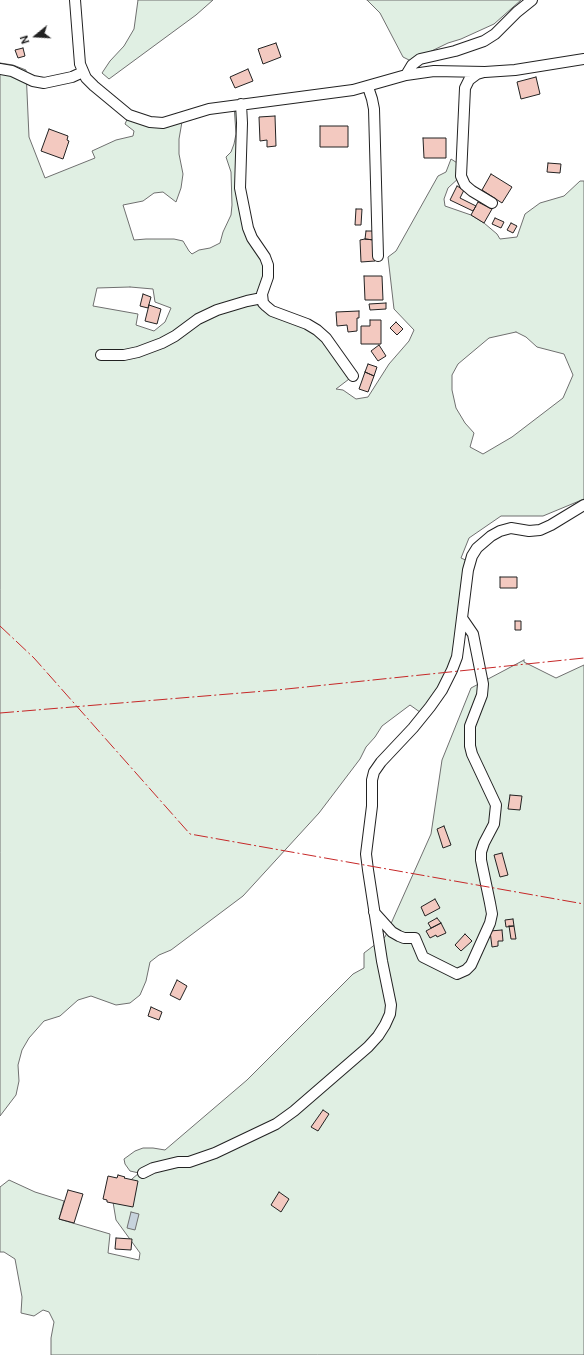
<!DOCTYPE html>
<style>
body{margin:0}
#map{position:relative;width:584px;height:1355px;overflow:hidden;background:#fff;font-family:"DM Sans",sans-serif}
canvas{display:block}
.north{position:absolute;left:16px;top:16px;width:40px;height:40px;-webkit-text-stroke:3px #fff;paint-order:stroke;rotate:252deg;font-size:11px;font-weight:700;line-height:16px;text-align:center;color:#222}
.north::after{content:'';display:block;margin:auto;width:14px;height:18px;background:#222;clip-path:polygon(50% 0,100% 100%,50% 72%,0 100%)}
</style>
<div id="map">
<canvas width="584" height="1355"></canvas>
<div class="north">N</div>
</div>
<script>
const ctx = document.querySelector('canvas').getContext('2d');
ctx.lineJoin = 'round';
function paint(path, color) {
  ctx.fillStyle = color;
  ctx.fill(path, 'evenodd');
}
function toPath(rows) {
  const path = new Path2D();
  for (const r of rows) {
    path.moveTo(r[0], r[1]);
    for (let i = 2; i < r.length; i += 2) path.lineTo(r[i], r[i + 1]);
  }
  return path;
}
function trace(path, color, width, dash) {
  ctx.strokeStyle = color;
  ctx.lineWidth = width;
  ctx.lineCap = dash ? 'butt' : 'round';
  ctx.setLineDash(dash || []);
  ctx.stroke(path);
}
const green = toPath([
 [138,0,213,0,196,15,109,79,102,73,110,61,124,46,134,29,138,0],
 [367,0,521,0,494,24,461,39,448,43,411,61,403,57,380,13,367,0],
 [0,63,13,65,26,70,29,137,45,178,95,158,92,151,116,140,133,136,134,131,125,124,129,115,143,120,183,116,179,139,179,154,183,174,181,188,176,202,163,192,154,193,143,201,123,205,134,240,146,239,174,239,183,241,189,251,192,254,199,250,210,248,220,243,223,232,231,215,232,205,231,172,226,157,231,152,234,144,236,134,234,105,241,104,244,213,265,257,263,303,317,330,353,376,336,389,343,390,356,399,368,397,389,364,409,341,414,330,394,309,388,257,396,251,438,176,446,172,451,159,462,166,461,176,448,188,444,199,445,206,471,215,484,223,497,234,500,239,517,237,525,214,540,203,564,196,580,181,584,181,584,499,543,516,501,516,469,538,461,558,470,562,457,657,424,715,410,705,382,726,375,737,366,747,360,759,319,813,243,896,171,950,159,955,150,962,146,981,140,995,130,1003,116,1005,91,996,78,1000,60,1016,44,1021,29,1038,22,1050,18,1065,19,1081,16,1095,0,1116,0,63],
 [130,287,153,289,155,302,171,308,165,322,154,331,136,325,138,314,93,306,97,288,130,287],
 [516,332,526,337,537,347,564,354,573,375,563,398,512,437,483,454,470,447,474,433,465,423,456,408,452,390,452,375,458,364,489,338,516,332],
 [524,660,524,662,556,678,584,665,584,1355,51,1355,51,1338,54,1322,49,1312,43,1310,34,1316,21,1313,22,1297,15,1259,4,1252,0,1252,0,1187,9,1180,35,1192,64,1201,59,1219,110,1234,108,1253,139,1260,140,1253,116,1220,112,1196,139,1173,130,1171,125,1164,124,1159,135,1151,143,1148,153,1148,165,1150,247,1080,353,974,364,968,364,953,385,937,431,834,442,760,471,688,524,660]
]);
paint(green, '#e0efe3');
trace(green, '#6f6f6f', 1);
const water = toPath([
 [131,1212,139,1214,135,1230,127,1228,131,1212]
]);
paint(water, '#c7d3dd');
trace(water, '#6f6f6f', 1);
const building = toPath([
 [276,43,281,57,263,64,258,49,276,43],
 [23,48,25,56,18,58,15,50,23,48],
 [248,69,253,81,235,88,230,77,248,69],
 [536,77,540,94,521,99,517,82,536,77],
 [275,116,276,146,267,147,267,140,260,141,259,117,275,116],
 [320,126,348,126,348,147,320,147,320,126],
 [49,129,68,136,67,140,69,141,63,159,41,151,49,129],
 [423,138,446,138,446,158,424,158,423,138],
 [548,163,561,164,560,173,547,172,548,163],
 [491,174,512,187,502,203,482,190,491,174],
 [457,186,464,190,460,198,476,206,473,211,450,200,457,186],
 [478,202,492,209,484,223,471,215,478,202],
 [356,209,362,209,361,225,355,225,356,209],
 [495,218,504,222,501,228,492,224,495,218],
 [511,223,517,226,513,233,507,230,511,223],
 [366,231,375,231,374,240,365,239,366,231],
 [365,239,374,240,375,261,361,262,360,240,365,239],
 [364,276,382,276,383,300,365,300,364,276],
 [143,294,151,297,148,308,140,306,143,294],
 [386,303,386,309,370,310,369,304,386,303],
 [149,305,161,309,157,324,145,321,149,305],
 [359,311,359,318,357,318,357,331,348,332,347,325,337,326,336,312,359,311],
 [370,320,381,320,381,344,361,344,361,326,370,326,370,320],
 [396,322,403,329,397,335,390,328,396,322],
 [379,345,386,356,378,361,371,351,379,345],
 [368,364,377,367,374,376,365,372,368,364],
 [365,372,374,376,368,392,359,389,365,372],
 [500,577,517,577,517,588,500,588,500,577],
 [515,621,521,621,521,630,515,630,515,621],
 [510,795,522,796,520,810,508,809,510,795],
 [444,826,451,845,443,848,437,829,444,826],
 [502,853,508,875,500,877,494,855,502,853],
 [435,899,440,908,425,916,421,907,435,899],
 [437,918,441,923,431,928,428,923,437,918],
 [513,919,514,926,506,927,505,920,513,919],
 [441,923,446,933,437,937,436,935,430,938,426,931,441,923],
 [509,926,514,926,516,939,511,939,509,926],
 [502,930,503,941,498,941,498,946,492,947,490,931,502,930],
 [465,934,472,941,461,951,455,945,465,934],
 [177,980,187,986,180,1000,170,995,177,980],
 [151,1007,162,1012,159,1020,148,1016,151,1007],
 [323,1110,329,1114,318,1131,311,1127,323,1110],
 [118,1175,125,1177,124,1178,138,1181,133,1207,107,1202,107,1200,103,1199,108,1176,117,1178,118,1175],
 [68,1190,83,1194,74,1223,59,1219,68,1190],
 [279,1192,289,1199,281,1212,271,1205,279,1192],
 [116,1238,132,1239,131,1250,115,1249,116,1238]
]);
paint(building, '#f3c9c0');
trace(building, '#222', 1);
const street = toPath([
 [75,0,80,64,86,78,94,86,129,115,150,122,163,123,209,109,353,90,406,75,434,71,485,72,515,70,584,59],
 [0,69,12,71,33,81,44,83,72,77,83,72],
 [484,72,477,74,469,80,465,88,461,176,465,185,472,191,492,203],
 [406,75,412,65,420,59,455,51,484,41,495,34,517,12,532,0],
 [368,87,372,99,374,109,378,256],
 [241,104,242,123,240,188,248,228,252,238,265,257,268,265,268,277,262,294,263,303,266,306,272,311,307,324,317,330,326,338,353,376],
 [101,355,124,355,138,352,162,343,175,336,198,319,217,310,247,301,262,298],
 [374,912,392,932,399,936,404,938,415,938,423,957,457,974,466,970,471,965,490,923,492,914,490,903,481,860,481,852,484,843,494,824,496,805,472,754,470,746,470,726,482,695,483,684,473,634,462,618],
 [143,1173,153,1168,178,1162,189,1162,215,1153,276,1124,294,1111,368,1047,378,1036,385,1025,390,1014,391,1005,382,961,368,870,366,854,372,806,372,780,374,772,381,762,413,728,430,707,442,690,452,670,457,657,459,642,468,570,472,556,477,548,491,536,500,531,511,528,529,531,540,530,551,525,584,505]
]);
trace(street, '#222', 12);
trace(street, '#fff', 10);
trace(toPath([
 [0,626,34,658,190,834,584,904],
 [0,713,277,690,584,658]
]), '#c62828', 1, [14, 3, 2, 3]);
</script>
